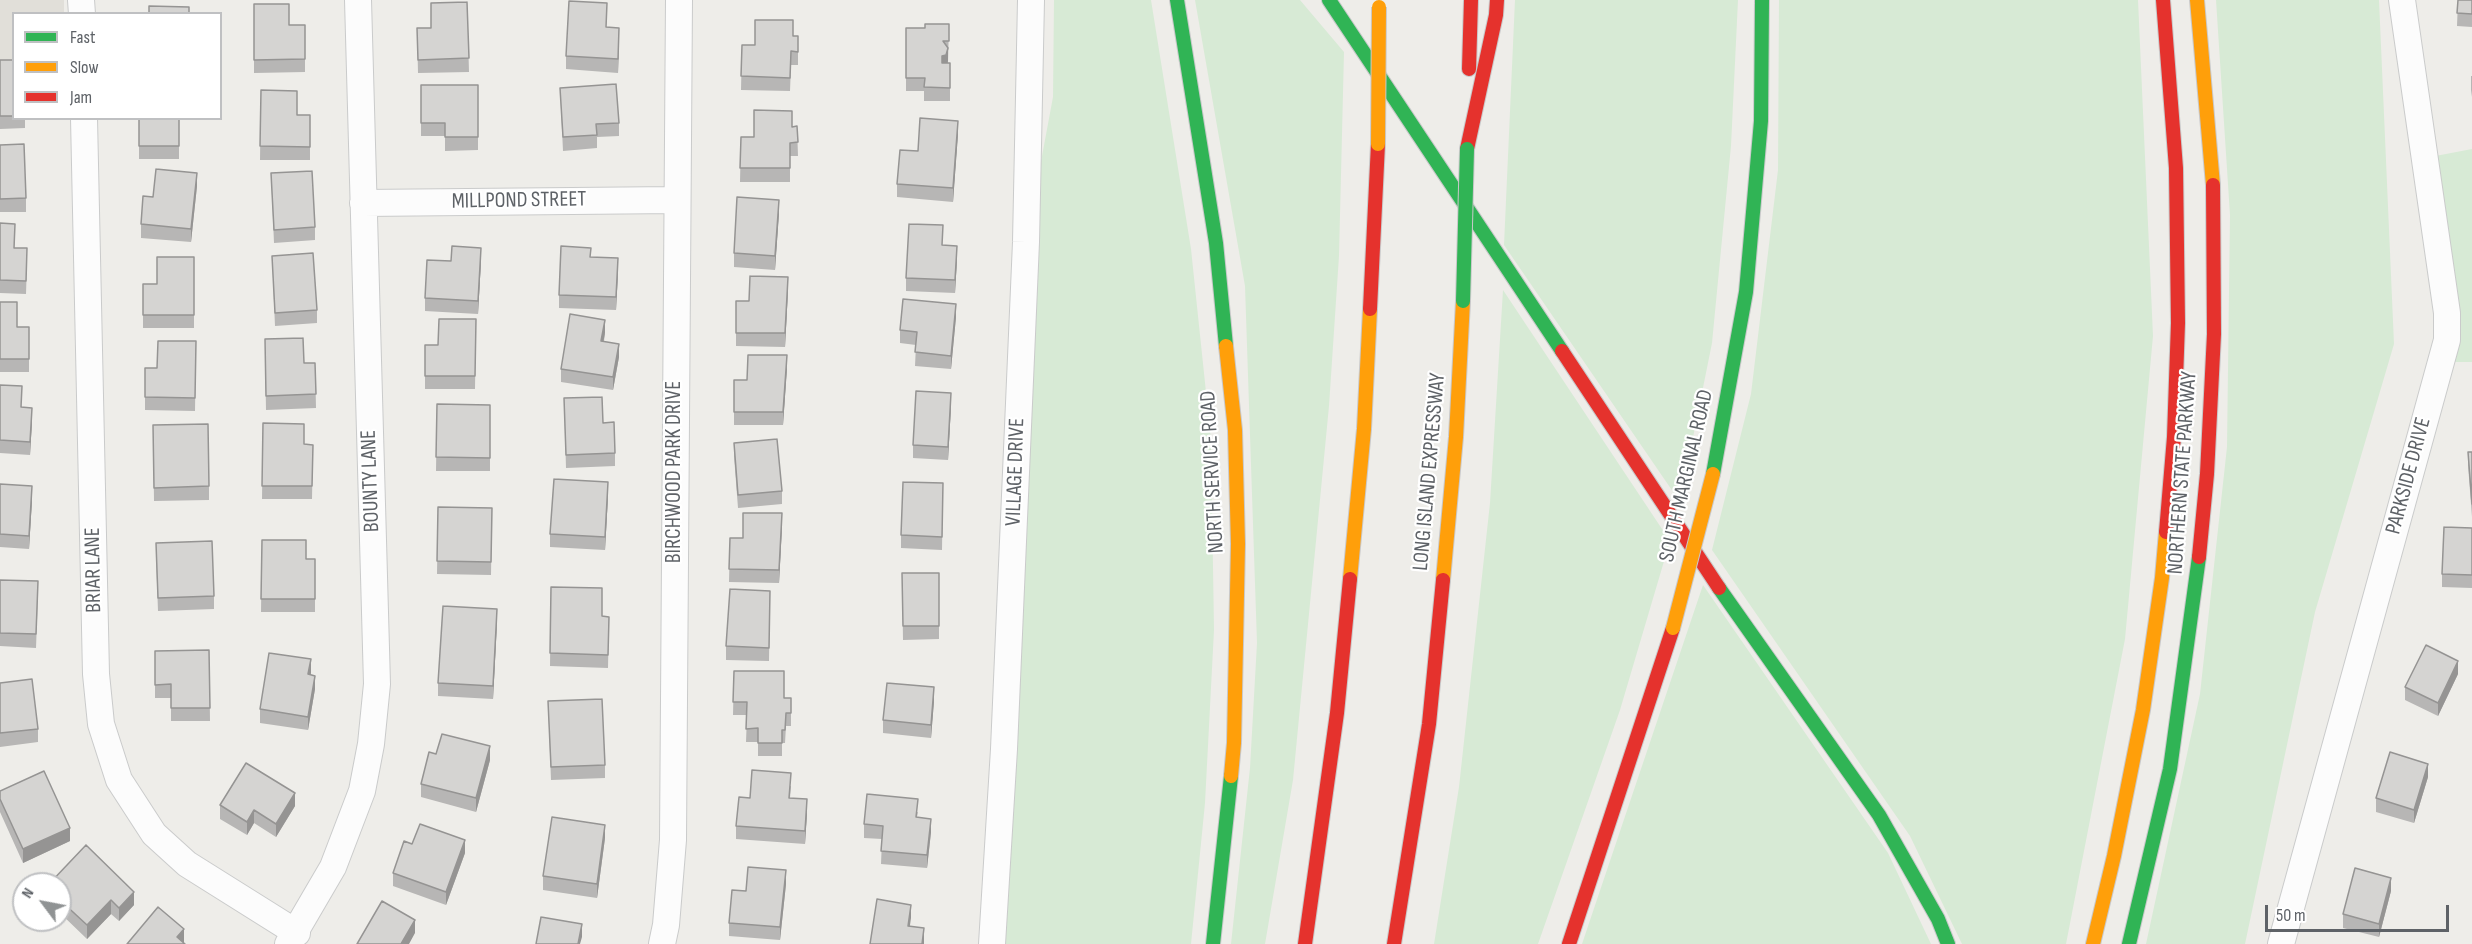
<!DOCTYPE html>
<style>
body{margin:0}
#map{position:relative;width:2472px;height:944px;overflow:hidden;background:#eeede9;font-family:"Sofia Sans Condensed",sans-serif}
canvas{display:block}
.legend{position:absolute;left:12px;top:12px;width:210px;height:108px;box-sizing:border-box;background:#fff;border:2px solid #bfc0c2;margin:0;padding:8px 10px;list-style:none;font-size:18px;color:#5e6267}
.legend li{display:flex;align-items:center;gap:12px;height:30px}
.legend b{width:30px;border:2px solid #bfc0c2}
.north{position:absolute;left:12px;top:872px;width:60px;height:60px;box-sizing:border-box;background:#fff;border:2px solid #bfc0c2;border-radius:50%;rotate:302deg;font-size:16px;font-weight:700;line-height:24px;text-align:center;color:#5e6267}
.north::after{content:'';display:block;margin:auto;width:21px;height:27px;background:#909394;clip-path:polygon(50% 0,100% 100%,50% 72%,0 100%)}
.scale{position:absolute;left:2265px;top:905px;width:184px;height:27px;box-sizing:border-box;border:3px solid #5e6267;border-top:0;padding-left:8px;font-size:18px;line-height:21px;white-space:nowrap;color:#5e6267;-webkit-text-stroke:4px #fff;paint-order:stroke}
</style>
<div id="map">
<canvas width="2472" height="944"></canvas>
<ul class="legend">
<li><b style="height:8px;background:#30b455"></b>Fast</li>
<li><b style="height:8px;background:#ff9f0a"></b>Slow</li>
<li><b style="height:8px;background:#e5322d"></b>Jam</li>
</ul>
<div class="north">N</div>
<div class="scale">50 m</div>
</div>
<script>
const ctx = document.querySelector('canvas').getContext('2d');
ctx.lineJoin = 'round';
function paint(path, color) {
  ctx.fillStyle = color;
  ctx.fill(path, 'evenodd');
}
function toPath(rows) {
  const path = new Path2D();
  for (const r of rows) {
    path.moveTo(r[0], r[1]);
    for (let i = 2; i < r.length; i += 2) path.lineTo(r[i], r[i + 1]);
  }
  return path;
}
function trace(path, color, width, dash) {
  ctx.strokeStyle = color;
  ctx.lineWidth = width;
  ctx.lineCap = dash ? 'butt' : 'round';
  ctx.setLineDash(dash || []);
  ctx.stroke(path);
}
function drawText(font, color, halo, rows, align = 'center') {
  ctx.font = font + ' "Sofia Sans Condensed",sans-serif';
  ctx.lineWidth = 4.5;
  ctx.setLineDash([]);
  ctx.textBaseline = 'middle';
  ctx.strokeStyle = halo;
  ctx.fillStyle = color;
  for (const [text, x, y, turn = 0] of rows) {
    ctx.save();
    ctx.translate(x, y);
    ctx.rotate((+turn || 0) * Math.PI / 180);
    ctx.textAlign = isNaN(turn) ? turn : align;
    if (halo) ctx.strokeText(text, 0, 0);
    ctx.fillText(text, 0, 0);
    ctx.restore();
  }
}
paint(toPath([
 [0,0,64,0,64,13,14,14,13,64,0,64]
]), '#e1dfd9');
paint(toPath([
 [1054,0,1151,0,1191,249,1211,440,1214,630,1205,803,1191,944,992,944,1026,242,1053,97],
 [1195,0,1300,0,1344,52,1339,256,1329,406,1293,780,1265,944,1231,944,1250,768,1257,643,1245,286],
 [1515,0,1738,0,1731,146,1712,343,1680,502,1504,245],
 [1779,0,2138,0,2153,336,2125,639,2066,944,1962,944,1910,836,1712,550,1751,394,1778,170],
 [2216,0,2379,0,2394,344,2315,612,2245,944,2146,944,2200,694,2227,447,2230,215],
 [2472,149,2472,362,2441,362,2425,158],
 [1503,290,1670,541,1620,710,1538,944,1434,944,1459,787,1490,503],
 [1703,585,1888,853,1931,944,1582,944]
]), '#d7ead5');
const street = toPath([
 [81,0,82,14],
 [84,118,96,674,101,724,119,780,154,834,187,864,297,933],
 [363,203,676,200],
 [288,944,333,867,362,791,371,744,377,684,358,0],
 [662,944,666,925,673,840,679,0],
 [992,944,1004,749,1026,242,1031,0],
 [2281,944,2447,340,2447,313,2402,0]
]);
const fast = toPath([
 [1177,0,1216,243,1226,346],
 [1329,0,1562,351],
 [1713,474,1746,292,1761,121,1762,0],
 [1719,588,1879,815,1938,919,1948,944],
 [1213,944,1231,776],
 [2129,944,2170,769,2199,557]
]);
const slow = toPath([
 [2197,0,2213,185],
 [1226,346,1235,430,1238,544,1234,743,1231,776],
 [1350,579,1364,429,1370,309],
 [1443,580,1456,437,1463,301],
 [2093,944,2114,856,2143,710,2162,578,2166,532]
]);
const jam = toPath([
 [2163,0,2176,168,2178,323,2174,437,2166,532],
 [1469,69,1471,0],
 [1467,149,1496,15,1497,0],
 [1370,309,1378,144],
 [1562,351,1719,588],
 [2199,557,2207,474,2214,334,2213,185],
 [1305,944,1337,713,1350,579],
 [1394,944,1429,724,1443,580],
 [1569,944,1673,628]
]);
trace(street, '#cacbcb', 28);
trace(fast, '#c9c9ca', 16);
trace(slow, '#c9c9ca', 16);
trace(jam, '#c9c9ca', 16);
trace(street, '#fcfcfc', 26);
trace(fast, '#30b455', 14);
trace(slow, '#ff9f0a', 14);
trace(jam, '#e5322d', 14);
const fastBridge = toPath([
 [1463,301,1467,149]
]);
const slowBridge = toPath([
 [1378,144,1379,7],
 [1673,628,1713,474]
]);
trace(fastBridge, '#c9c9ca', 16, []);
trace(slowBridge, '#c9c9ca', 16, []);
trace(fastBridge, '#30b455', 14);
trace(slowBridge, '#ff9f0a', 14);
paint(toPath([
 [2458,0,2472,0,2472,27,2457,26],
 [467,2,469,72,418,73,417,28,431,28],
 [254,4,289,25,305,25,305,72,254,73],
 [607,16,606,27,619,41,618,73,566,69,566,56],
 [949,24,948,63,950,63,950,101,924,101,924,91,906,91,906,28,925,28],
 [793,36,798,36,798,65,791,65,790,91,741,90,742,45,755,45],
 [0,60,14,60,14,118,25,118,25,128,0,129],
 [2471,76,2472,76,2472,97,2471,90],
 [421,85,478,85,478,150,445,151,445,136,421,136],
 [560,88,619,123,619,136,597,137,597,148,563,151],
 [261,90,297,115,310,115,310,160,260,160],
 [139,118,179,118,179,159,139,159],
 [797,126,798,156,790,156,790,182,740,182,741,137,754,137,792,127],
 [958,134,953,202,897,197,897,184,918,151],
 [0,145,26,198,26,212,0,212],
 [271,173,315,227,315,240,274,243],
 [197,186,191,242,141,238,141,224,153,197],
 [779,213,775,270,734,267,734,253],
 [0,223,15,237,14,248,27,262,26,294,0,293],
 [943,245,957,259,955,293,906,291,906,278],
 [272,256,317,310,317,323,275,326],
 [194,257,194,328,143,328,143,284,157,284],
 [451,261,481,261,478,314,425,311,425,298],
 [618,272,616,310,559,308,559,295],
 [788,290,785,347,736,346,736,301,749,301],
 [0,302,17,327,29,327,29,372,0,372],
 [956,317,951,369,915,366,916,345,900,343,900,330],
 [476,319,475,389,425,389,425,345,438,345],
 [605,333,604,341,619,357,613,390,561,382,561,369],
 [196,341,195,411,145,410,145,368,157,368],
 [265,352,304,363,315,363,316,408,266,410],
 [787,368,783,425,734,425,734,380,747,380],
 [0,385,22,407,32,421,30,455,0,453],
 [564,398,615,453,615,466,566,468],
 [437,404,490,405,490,471,436,471],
 [951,406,948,460,913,458,913,445],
 [263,423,304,444,313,445,312,499,262,499],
 [153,425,209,486,209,500,154,501],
 [734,443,782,491,782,504,738,508,734,456],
 [2468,452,2472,452,2472,517,2468,465],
 [943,483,942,550,901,548,901,535],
 [0,484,32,500,29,549,0,547],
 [608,496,605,550,550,547,550,534],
 [438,507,492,508,491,575,437,574],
 [782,526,779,583,729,582,730,538,743,538],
 [2472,528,2472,588,2442,587,2442,574],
 [262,540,306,559,315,559,315,612,261,612],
 [156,556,214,596,214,609,158,611],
 [902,573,939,626,939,639,903,640],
 [0,580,38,594,36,648,0,646],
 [551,587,602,616,609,617,608,668,550,666],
 [770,591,769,661,726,660,726,646],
 [497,622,493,699,438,696,438,683],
 [209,650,210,721,171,721,171,698,155,698,155,651],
 [734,671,784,698,791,698,791,726,786,726,785,743,782,743,782,756,758,756,758,742,746,742,747,715,733,715],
 [311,673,310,675,315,689,308,730,260,723,260,709],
 [2458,674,2438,716,2405,700,2405,687],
 [0,683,38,729,38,742,0,747],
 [548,701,605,765,605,778,551,780],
 [934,701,931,738,883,733,883,720],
 [436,754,490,760,476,812,421,797,421,784],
 [2428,777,2414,823,2376,812,2376,798],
 [791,786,790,798,807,813,805,844,736,839,736,826,750,798],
 [0,791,70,841,23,863,0,812],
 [220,805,295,806,276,837,254,823,247,835,220,819],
 [918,812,917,817,931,832,927,868,881,864,882,839,864,838,864,824],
 [605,838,597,898,543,890,543,876],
 [465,853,446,905,393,886,393,873],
 [60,884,134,905,119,921,111,914,87,939,60,913],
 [786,884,780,940,729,936,729,923,746,891],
 [2391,891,2379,937,2343,928,2343,914]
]), '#b7b6b5');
paint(toPath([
 [619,28,619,41,618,73,618,59],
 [948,48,948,61,946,68,942,70,942,56],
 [958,121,958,134,953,202,953,188],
 [197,173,197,186,191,242,191,229],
 [779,200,779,213,775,270,775,256],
 [957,246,957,259,955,293,955,280],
 [481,248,481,261,478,314,478,301],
 [618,258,618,272,616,310,616,297],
 [788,277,788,290,785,347,785,333],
 [956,304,956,317,951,369,951,356],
 [605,320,605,333,601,354,601,341],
 [619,344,619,357,613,390,613,377],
 [787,355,787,368,783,425,783,412],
 [951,393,951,406,948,460,948,447],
 [32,408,32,421,30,455,30,442],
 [608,482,608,496,605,550,605,537],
 [32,486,32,500,29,549,29,536],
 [782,513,782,526,779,583,779,570],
 [497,609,497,622,493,699,493,686],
 [311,659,311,673,308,688,308,674],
 [2458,661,2458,674,2438,716,2438,703],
 [315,676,315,689,308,730,308,717],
 [934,687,934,701,931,738,931,725],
 [490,746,490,760,476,812,476,798],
 [2428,764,2428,777,2414,823,2414,810],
 [295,793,295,806,276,837,276,824],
 [807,799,807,813,805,844,805,831],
 [254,810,254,823,247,835,247,822],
 [931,819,931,832,927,868,927,855],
 [605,825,605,838,597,898,597,884],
 [70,828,70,841,23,863,23,849],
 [465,840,465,853,446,905,446,892],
 [786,870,786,884,780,940,780,927],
 [2391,878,2391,891,2379,937,2379,924],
 [134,892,134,905,119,921,119,908],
 [111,900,111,914,87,939,87,925],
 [911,905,911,918,908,939,908,926],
 [415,920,415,933,409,944,401,944],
 [582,924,582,937,580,944,578,944],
 [924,928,924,944,922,944],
 [184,929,184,942,182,944,177,937]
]), '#959493');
const building = toPath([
 [2458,0,2472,0,2472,14,2457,13,2458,0],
 [569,1,607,3,606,27,619,28,618,59,566,56,569,1],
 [467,2,469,58,418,60,417,28,431,28,431,3,467,2],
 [254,4,289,4,289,25,305,25,305,59,254,60,254,4],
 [149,6,189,7,189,14,149,14,149,6],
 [755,20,793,20,793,36,798,36,798,52,791,51,790,78,741,76,742,45,755,45,755,20],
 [925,24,949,24,949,41,943,41,948,48,946,55,942,56,942,63,950,63,950,88,924,87,925,78,906,78,906,28,925,28,925,24],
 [0,60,14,60,14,116,0,116,0,60],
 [616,84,619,123,596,124,597,135,563,137,560,88,616,84],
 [421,85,478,85,478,137,445,137,445,123,421,123,421,85],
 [261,90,297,91,297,115,310,115,310,147,260,146,261,90],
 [754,110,792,111,792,127,797,126,798,142,790,143,790,168,740,168,741,137,754,137,754,110],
 [139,118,179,118,179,146,139,146,139,118],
 [920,118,958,121,953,188,897,184,900,150,918,151,920,118],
 [24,144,26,198,0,199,0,145,24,144],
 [156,169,197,173,191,229,141,224,143,196,153,197,156,169],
 [312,171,315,227,274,230,271,173,312,171],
 [737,197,779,200,775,256,734,253,737,197],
 [0,223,15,224,14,248,27,248,26,281,0,280,0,223],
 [909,224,943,225,942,245,957,246,955,280,906,278,909,224],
 [452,246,481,248,478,301,425,298,427,260,451,261,452,246],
 [561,246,591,248,590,257,618,258,616,297,559,295,561,246],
 [313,253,317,310,275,313,272,256,313,253],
 [157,257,194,257,194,315,143,315,143,284,157,284,157,257],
 [750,276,788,277,785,333,736,333,736,301,749,301,750,276],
 [903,299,956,304,951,356,915,352,917,332,900,330,903,299],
 [0,302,17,302,17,327,29,327,29,359,0,359,0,302],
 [570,314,605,320,601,341,619,344,613,377,561,369,570,314],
 [439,319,476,319,475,376,425,376,425,345,438,345,439,319],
 [303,338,304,363,315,363,316,394,266,396,265,339,303,338],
 [158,341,196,341,195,398,145,397,145,368,157,368,158,341],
 [748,355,787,355,783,412,734,412,734,380,747,380,748,355],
 [0,385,22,386,21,407,32,408,30,442,0,440,0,385],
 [916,391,951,393,948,447,913,445,916,391],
 [602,397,603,423,614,422,615,453,566,455,564,398,602,397],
 [437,404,490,405,490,458,436,457,437,404],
 [263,423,304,424,304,444,313,445,312,486,262,486,263,423],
 [208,424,209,486,154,488,153,425,208,424],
 [777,439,782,491,738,495,734,443,777,439],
 [2468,452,2472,452,2472,504,2468,452],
 [554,479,608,482,605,537,550,534,554,479],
 [903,482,943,483,942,537,901,535,903,482],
 [0,484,32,486,29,536,0,534,0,484],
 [438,507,492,508,491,562,437,561,438,507],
 [743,513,782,513,779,570,729,569,730,538,743,538,743,513],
 [2444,527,2472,528,2472,575,2442,574,2444,527],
 [262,540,306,540,306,559,315,559,315,599,261,599,262,540],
 [212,541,214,596,158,598,156,543,212,541],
 [902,573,939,573,939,626,903,626,902,573],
 [0,580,38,581,36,634,0,633,0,580],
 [551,587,602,588,602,616,609,617,608,655,550,653,551,587],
 [730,589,770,591,769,648,726,646,730,589],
 [443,606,497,609,493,686,438,683,443,606],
 [2426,645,2458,661,2438,703,2405,687,2426,645],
 [209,650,210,708,171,708,171,684,155,685,155,651,209,650],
 [269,653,311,659,308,674,315,676,308,717,260,709,269,653],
 [734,671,784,671,784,698,791,698,791,713,786,713,785,730,782,730,782,743,758,743,758,728,746,729,747,702,733,702,734,671],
 [32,679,38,729,0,733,0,683,32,679],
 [887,683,934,687,931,725,883,720,887,683],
 [602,699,605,765,551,767,548,701,602,699],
 [442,734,490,746,476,798,421,784,429,752,436,754,442,734],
 [2390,752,2428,764,2414,810,2376,798,2390,752],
 [246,763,295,793,276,824,254,810,247,822,220,805,246,763],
 [752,770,791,773,789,798,807,799,805,831,736,826,739,797,750,798,752,770],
 [44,771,70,828,23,849,0,799,0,791,44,771],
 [867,794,918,799,916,817,931,819,927,855,881,851,883,826,864,824,867,794],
 [552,817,605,825,597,884,543,876,552,817],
 [420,824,465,840,446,892,393,873,404,841,412,844,420,824],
 [86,845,134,892,119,908,111,900,87,925,60,900,60,884,49,884,86,845],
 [748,867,786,870,780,927,729,923,732,890,746,891,748,867],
 [2355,868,2391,878,2379,924,2343,914,2355,868],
 [877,899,911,905,908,926,924,928,922,944,870,944,877,899],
 [382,901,415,920,401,944,357,944,382,901],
 [158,907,184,929,177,937,185,944,127,944,158,907],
 [541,917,582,924,578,944,536,944,541,917]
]);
paint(building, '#d5d4d2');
trace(building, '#959493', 1.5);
drawText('22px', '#5e6267', '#fff', [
 ["MILLPOND STREET",519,201,-1],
 ["BIRCHWOOD PARK DRIVE",674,472,-90],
 ["VILLAGE DRIVE",1016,472,-88],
 ["NORTH SERVICE ROAD",1213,472,-93],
 ["LONG ISLAND EXPRESSWAY",1430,472,-85],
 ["NORTHERN STATE PARKWAY",2183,473,-86],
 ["SOUTH MARGINAL ROAD",1687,476,-77],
 ["PARKSIDE DRIVE",2409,476,-75],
 ["BOUNTY LANE",371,481,-92],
 ["BRIAR LANE",94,570,-91]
]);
</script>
